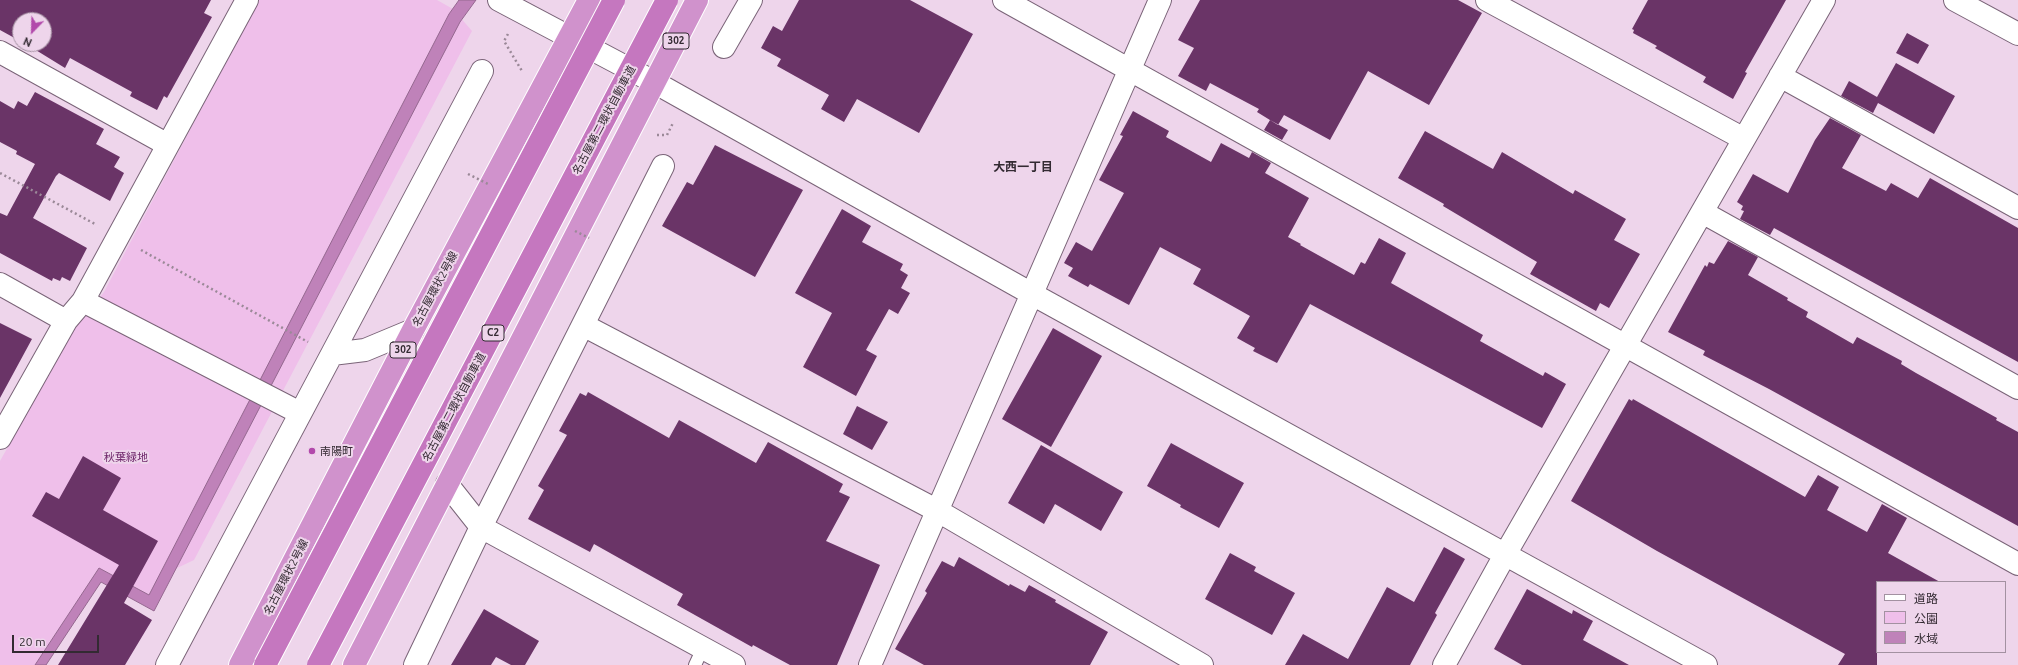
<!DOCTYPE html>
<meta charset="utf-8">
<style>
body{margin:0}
#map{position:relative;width:2018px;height:665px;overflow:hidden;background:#eed5eb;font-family:Ubuntu,"Noto Sans JP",sans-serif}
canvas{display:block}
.legend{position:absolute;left:1876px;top:581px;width:130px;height:72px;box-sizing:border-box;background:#eed5eb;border:1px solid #a391a1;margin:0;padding:5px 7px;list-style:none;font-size:12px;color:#332a32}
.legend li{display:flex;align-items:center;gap:8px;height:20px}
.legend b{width:20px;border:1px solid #a391a1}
.north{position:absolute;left:12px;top:12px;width:40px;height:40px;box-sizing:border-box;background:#eed5eb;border:1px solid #a391a1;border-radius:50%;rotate:203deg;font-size:11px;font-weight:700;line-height:16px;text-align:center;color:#332a32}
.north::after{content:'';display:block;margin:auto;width:14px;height:18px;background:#b249ab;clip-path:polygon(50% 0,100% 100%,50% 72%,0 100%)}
.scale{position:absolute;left:12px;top:635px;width:87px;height:18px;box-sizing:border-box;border:2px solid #332a32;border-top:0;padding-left:5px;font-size:12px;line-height:14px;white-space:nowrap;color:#332a32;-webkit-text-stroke:3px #eed5eb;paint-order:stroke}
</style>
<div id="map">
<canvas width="2018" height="665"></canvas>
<ul class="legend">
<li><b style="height:5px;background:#fff"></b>道路</li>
<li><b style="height:11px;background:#efbfea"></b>公園</li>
<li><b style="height:11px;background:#bf82b9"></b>水域</li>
</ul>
<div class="north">N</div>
<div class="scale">20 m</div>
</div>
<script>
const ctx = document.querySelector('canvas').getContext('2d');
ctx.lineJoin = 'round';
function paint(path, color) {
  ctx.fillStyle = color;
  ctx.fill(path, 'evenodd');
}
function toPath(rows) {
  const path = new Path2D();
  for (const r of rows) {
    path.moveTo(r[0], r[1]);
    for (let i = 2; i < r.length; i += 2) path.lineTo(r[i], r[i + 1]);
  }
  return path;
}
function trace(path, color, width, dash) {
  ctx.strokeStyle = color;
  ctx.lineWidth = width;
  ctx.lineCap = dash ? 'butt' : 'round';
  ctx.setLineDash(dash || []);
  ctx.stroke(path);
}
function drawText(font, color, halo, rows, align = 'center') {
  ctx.font = font + ' Ubuntu,"Noto Sans JP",sans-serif';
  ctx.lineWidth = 4;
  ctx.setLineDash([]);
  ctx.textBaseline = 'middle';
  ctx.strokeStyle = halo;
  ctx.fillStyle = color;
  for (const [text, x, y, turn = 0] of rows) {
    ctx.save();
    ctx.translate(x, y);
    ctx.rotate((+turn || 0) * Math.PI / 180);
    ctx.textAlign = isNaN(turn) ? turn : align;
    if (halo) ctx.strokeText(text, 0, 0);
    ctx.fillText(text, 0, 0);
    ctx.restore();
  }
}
paint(toPath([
 [259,0,437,0,453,9,472,31,194,560,175,569,149,596,99,568,35,665,0,665,0,461,75,328,104,292]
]), '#efbfea');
const water = toPath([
 [459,0,476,0,460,22,154,611,101,582,46,665,35,665,99,568,149,595,449,14,459,0]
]);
paint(water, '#bf82b9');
trace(water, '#956890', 1);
paint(toPath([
 [0,0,211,0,204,13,212,17,167,98,164,96,157,110,130,96,132,92,70,58,65,68,26,44,44,44,44,20,20,20,20,41,0,30],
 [799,0,910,0,973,34,919,133,857,99,844,122,821,109,829,95,777,66,781,59,761,48,773,26,782,31],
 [1200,0,1458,0,1482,13,1429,105,1368,71,1330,140,1284,115,1278,125,1257,112,1259,109,1210,83,1206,91,1178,76,1194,48,1178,40],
 [1648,0,1786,0,1745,72,1747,73,1733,99,1703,82,1706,77,1655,48,1657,46,1633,33,1634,30,1632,29],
 [1907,33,1929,45,1918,64,1896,53],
 [1896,63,1955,96,1934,134,1878,103,1873,113,1841,96,1849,81,1877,97],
 [35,92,104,129,96,144,120,157,114,167,124,173,110,201,59,173,56,176,33,218,87,248,70,281,62,277,60,281,53,278,52,281,0,253,0,213,7,216,35,164,16,154,17,151,0,142,0,101,14,109,18,101,27,106],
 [1133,111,1169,131,1166,137,1211,162,1221,143,1249,158,1252,152,1271,163,1265,173,1309,198,1288,237,1301,244,1300,245,1354,275,1361,262,1365,264,1379,238,1406,253,1391,283,1483,335,1480,341,1543,376,1545,372,1566,384,1542,428,1310,304,1277,363,1253,351,1255,348,1237,338,1250,316,1193,284,1201,269,1160,247,1129,305,1090,284,1088,287,1068,276,1073,268,1064,263,1076,242,1092,251,1124,193,1099,180,1123,136,1120,135],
 [1830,118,1861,135,1842,168,1886,191,1891,183,1918,198,1930,178,2018,228,2018,362,1774,228,1770,235,1740,219,1744,211,1741,210,1743,206,1737,202,1753,174,1788,193,1815,140],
 [1270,120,1288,130,1282,140,1264,130],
 [1425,131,1493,169,1502,152,1573,194,1575,190,1626,219,1614,240,1640,254,1609,308,1600,303,1596,311,1530,274,1537,262,1443,206,1444,204,1398,178],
 [715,145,803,190,755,277,662,226,687,182,693,185],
 [842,209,871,226,862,242,903,264,900,270,908,275,901,288,910,293,898,314,889,309,866,350,877,356,856,396,803,367,832,313,795,293],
 [1728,241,1758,257,1748,275,1788,298,1787,300,1808,312,1806,317,1853,344,1857,337,1902,361,1901,364,1916,373,1997,418,1996,420,2018,432,2018,526,1769,389,1703,355,1705,351,1668,332,1705,265,1707,267,1709,262,1714,264],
 [0,323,32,339,0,398],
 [1053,328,1102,356,1051,447,1002,419],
 [588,392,669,438,679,420,756,463,768,442,843,484,839,492,850,497,826,541,880,565,837,665,790,665,753,645,752,647,677,605,683,594,594,544,590,552,528,519,544,490,538,486,567,435,559,431,580,393,586,396],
 [1629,399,1632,401,1633,399,1805,497,1818,475,1839,487,1827,510,1867,532,1882,504,1907,518,1888,553,1940,582,1877,582,1877,665,1838,665,1845,654,1657,551,1571,501],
 [857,406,888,422,872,450,843,434],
 [1171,443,1244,483,1219,528,1180,507,1181,505,1147,486],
 [1041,445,1123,492,1101,531,1055,504,1044,524,1008,503],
 [83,456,121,478,103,510,158,541,124,603,152,620,125,665,58,665,119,565,32,516,46,492,59,499],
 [1444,547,1465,559,1435,613,1437,615,1410,665,1285,665,1303,634,1348,659,1387,587,1414,602],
 [1230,553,1256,567,1254,571,1295,593,1272,635,1205,599],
 [959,557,1009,586,1010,584,1025,592,1029,585,1056,600,1055,602,1108,632,1090,665,924,665,895,649,927,593,925,591,942,561,954,567],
 [1527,589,1572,614,1573,610,1593,621,1583,640,1629,665,1522,665,1494,649],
 [484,609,539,641,525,665,511,665,496,657,491,665,451,665]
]), '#6a3467');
const service = toPath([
 [695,665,703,648]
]);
const minor = toPath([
 [1004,0,2018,564],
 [1487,0,1744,139],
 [1955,0,2018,34],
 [724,47,751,0],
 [0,52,168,145],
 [1780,76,2018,208],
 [654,82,1032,294,1706,665],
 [1702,212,2018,388],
 [0,284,66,321],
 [83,301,300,413],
 [583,325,938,511,1202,665],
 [332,354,365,350,413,330],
 [0,438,66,321,83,301,247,0],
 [447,484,481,527,734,665],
 [167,665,482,71],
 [415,665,481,527,663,166],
 [870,665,1160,0],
 [1444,665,1506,553,1824,0]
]);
const tertiary = toPath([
 [499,0,654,82]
]);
const trunk = toPath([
 [240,665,413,330,589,0],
 [354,665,697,0]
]);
trace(service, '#7a6478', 14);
trace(minor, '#7a6478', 24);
trace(tertiary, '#7a6478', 24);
trace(trunk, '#fff', 24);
trace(toPath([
 [508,34,504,41,522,71],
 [657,135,667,135,673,123],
 [0,173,95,224],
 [141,250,308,342]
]), '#9b8998', 2.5, [2, 3]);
trace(service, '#fff', 12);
trace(minor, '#fff', 22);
trace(tertiary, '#fff', 22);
trace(trunk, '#d092cc', 22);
const motorwayBridge = toPath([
 [265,665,614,0],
 [318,665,667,0]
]);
trace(motorwayBridge, '#fff', 24, []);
trace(toPath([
 [468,174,488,184],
 [575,231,589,238]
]), '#9b8998', 2.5, [2, 3]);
trace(motorwayBridge, '#c577bf', 22);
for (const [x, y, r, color] of [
 [312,451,4,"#b249ab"]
]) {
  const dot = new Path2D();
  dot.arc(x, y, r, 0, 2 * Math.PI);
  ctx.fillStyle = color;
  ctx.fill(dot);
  trace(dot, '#eed5eb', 1.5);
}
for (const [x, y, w] of [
 [676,41,26],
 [493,333,22],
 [403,350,26]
]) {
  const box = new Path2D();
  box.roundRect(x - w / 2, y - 8, w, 16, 3);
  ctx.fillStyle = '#eed5eb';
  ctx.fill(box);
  trace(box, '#332a32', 1);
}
drawText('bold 10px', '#332a32', null, [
 ["302",676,41],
 ["C2",493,333],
 ["302",403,350]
]);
drawText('11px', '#332a32', '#eed5eb', [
 ["名古屋第二環状自動車道",604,120,-62],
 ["名古屋環状2号線",435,289,-62],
 ["名古屋第二環状自動車道",454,407,-62],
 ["名古屋環状2号線",286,577,-63]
]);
drawText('11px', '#332a32', '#eed5eb', [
 ["南陽町",320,451]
], 'left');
drawText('11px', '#6e266a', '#eed5eb', [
 ["秋葉緑地",126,457]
]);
drawText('bold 12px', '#332a32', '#eed5eb', [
 ["大西一丁目",1023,167]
]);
</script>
